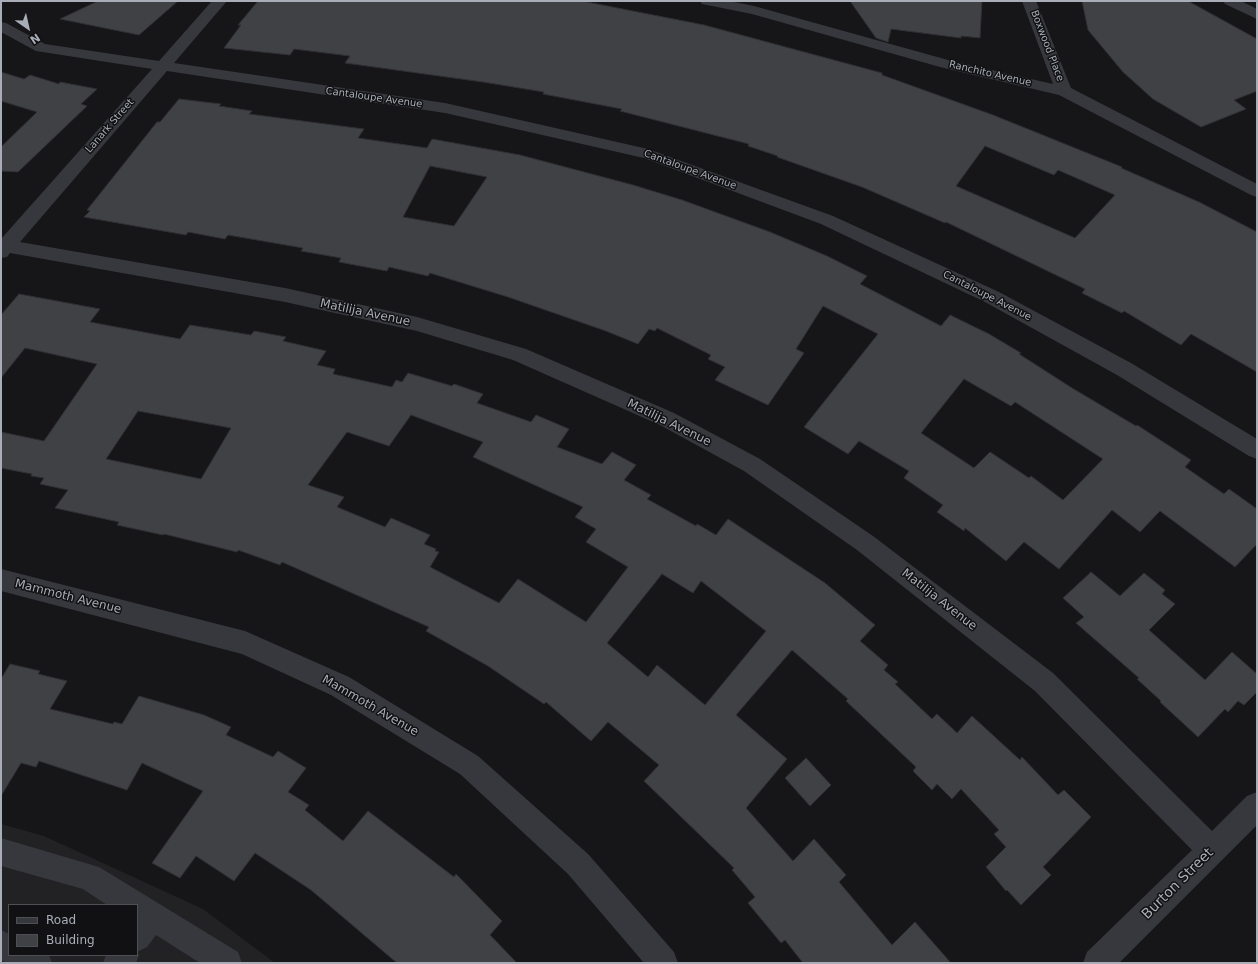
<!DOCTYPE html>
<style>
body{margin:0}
#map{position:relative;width:1258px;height:964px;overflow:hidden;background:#161618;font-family:"DejaVu Sans",sans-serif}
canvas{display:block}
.frame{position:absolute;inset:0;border:2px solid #a8adb8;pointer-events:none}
.legend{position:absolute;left:8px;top:904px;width:130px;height:52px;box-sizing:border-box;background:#111113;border:1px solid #4d4f55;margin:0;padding:5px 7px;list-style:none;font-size:12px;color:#a8adb8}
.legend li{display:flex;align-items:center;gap:8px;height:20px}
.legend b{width:20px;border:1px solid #4d4f55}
.north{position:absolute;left:8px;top:8px;width:40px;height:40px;-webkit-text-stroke:3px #111113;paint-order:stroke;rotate:146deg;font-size:11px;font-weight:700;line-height:16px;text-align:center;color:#a8adb8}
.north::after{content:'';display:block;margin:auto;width:14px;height:18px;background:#a8adb8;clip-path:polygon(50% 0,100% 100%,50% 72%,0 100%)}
</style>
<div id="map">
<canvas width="1258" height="964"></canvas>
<div class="frame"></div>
<ul class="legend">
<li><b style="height:5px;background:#37383d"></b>Road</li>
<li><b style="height:11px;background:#404145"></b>Building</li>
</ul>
<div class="north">N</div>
</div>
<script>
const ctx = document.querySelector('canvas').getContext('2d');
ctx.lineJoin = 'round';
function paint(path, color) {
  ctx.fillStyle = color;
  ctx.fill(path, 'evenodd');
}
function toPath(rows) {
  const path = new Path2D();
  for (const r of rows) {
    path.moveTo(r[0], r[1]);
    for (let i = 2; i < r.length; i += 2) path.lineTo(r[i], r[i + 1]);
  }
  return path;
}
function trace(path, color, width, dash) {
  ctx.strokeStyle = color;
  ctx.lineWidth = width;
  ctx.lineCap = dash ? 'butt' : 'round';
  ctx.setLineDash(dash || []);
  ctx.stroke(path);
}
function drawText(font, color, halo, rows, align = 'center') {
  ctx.font = font + ' "DejaVu Sans",sans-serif';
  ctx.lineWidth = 3;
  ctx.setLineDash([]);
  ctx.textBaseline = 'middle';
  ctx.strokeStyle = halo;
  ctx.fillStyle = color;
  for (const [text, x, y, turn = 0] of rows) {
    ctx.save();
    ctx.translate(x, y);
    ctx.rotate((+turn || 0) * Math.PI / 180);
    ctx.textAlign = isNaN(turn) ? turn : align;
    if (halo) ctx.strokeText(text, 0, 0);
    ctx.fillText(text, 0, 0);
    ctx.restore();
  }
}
paint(toPath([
 [1,824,44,836,203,909,275,963,1,963],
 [9,905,137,905,137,955,9,955]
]), '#222225');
const building = toPath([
 [98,1,178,1,139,35,60,19,98,1],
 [258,1,582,1,704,25,882,73,882,75,993,115,1122,167,1121,168,1199,202,1257,232,1257,372,1191,334,1181,345,1124,311,1122,313,1082,293,1085,289,946,222,945,223,862,187,777,157,778,156,748,146,749,144,620,111,622,109,543,94,544,92,483,82,345,63,350,56,294,49,290,55,224,48,241,25,238,25,258,1],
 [985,146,1054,175,1058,170,1115,195,1075,238,956,186,985,146],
 [850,1,982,1,980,38,961,36,961,38,891,29,888,42,876,38,850,1],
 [1082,1,1188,1,1257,39,1257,91,1234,100,1246,109,1201,127,1153,99,1123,72,1088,30,1082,1],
 [1,72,24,79,30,75,59,84,60,82,97,89,81,104,87,106,18,172,1,171,1,147,37,112,1,101,1,72],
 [179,99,221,104,219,106,252,111,249,114,364,129,358,138,427,148,432,139,520,155,633,185,682,200,770,232,827,256,867,276,860,284,941,326,950,315,989,334,1021,353,1019,354,1072,388,1136,426,1137,425,1191,460,1185,467,1224,494,1229,489,1257,509,1257,544,1235,567,1160,511,1140,532,1112,510,1059,569,1024,542,1006,561,965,528,964,531,937,512,943,505,904,478,909,471,859,441,848,454,804,427,878,334,823,306,796,349,804,353,768,405,715,380,725,367,708,359,711,355,657,328,655,331,649,329,638,344,606,331,508,297,430,273,428,276,389,267,387,271,339,262,341,258,301,251,303,248,228,235,225,239,188,232,186,235,84,217,90,211,87,210,157,122,160,122,179,99],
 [430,166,487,177,454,226,403,217,430,166],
 [964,379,1011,406,1015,402,1103,459,1063,500,1031,476,1029,478,990,452,974,468,921,433,964,379],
 [19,294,100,309,90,322,180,339,190,325,251,335,254,331,286,337,283,341,326,351,317,365,335,369,333,374,392,387,396,380,402,382,408,373,452,386,454,384,483,394,477,403,531,422,536,415,569,429,557,447,602,464,612,452,636,465,624,480,651,495,647,499,696,526,697,524,716,535,728,519,825,583,875,625,860,641,888,665,884,670,898,682,895,684,932,719,937,714,957,733,972,716,1020,760,1022,757,1058,795,1064,790,1091,817,1043,867,1051,875,1021,905,1007,890,1006,891,986,867,1006,847,994,834,999,830,961,789,952,799,937,784,932,790,913,771,916,767,846,701,848,699,792,650,736,715,787,759,746,808,793,861,814,839,846,875,839,882,892,945,915,922,951,963,803,963,785,940,781,943,748,903,755,897,732,870,734,868,644,781,659,765,608,722,591,741,546,702,544,704,488,666,426,631,429,627,282,562,280,565,238,550,237,552,164,534,163,535,117,525,119,522,55,508,68,490,40,484,44,478,31,476,32,474,1,468,1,432,44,441,97,364,25,348,1,378,1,315,19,294],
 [138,411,231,428,201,479,106,459,138,411],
 [411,415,483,442,473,457,583,507,575,517,596,529,586,542,628,567,586,622,518,579,499,603,430,567,439,552,435,551,436,549,424,544,430,535,391,518,385,527,337,507,344,497,308,485,347,432,389,446,411,415],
 [662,574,693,593,701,581,766,631,705,705,657,665,648,677,607,643,662,574],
 [1091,572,1120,596,1144,573,1165,590,1162,594,1175,604,1149,630,1205,680,1232,652,1257,674,1257,692,1244,705,1238,701,1228,712,1225,709,1198,737,1160,702,1161,701,1137,679,1139,678,1076,623,1084,617,1063,598,1091,572],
 [10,664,40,671,38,674,67,681,50,709,113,724,114,722,122,724,139,696,204,715,231,727,226,735,273,757,278,751,306,768,288,792,309,805,305,810,343,841,368,811,454,877,456,874,502,921,490,935,517,963,397,963,311,890,255,853,234,881,196,856,180,878,152,863,203,791,142,763,127,790,39,761,36,767,21,763,1,796,1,679,10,664],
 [806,758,831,785,810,806,785,778,806,758]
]);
paint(building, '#404145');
trace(building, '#303034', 1);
paint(toPath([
 [212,1,227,1,174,63,445,103,648,149,833,216,999,292,1131,363,1257,439,1257,459,1249,456,1117,375,985,302,821,224,644,158,445,113,167,71,20,242,285,288,417,317,526,349,674,413,760,459,873,536,1053,673,1212,831,1247,796,1257,792,1257,825,1119,963,1083,963,1087,952,1192,850,1035,691,857,550,744,471,660,425,513,360,417,331,285,302,10,253,7,257,1,258,1,239,152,69,36,51,1,32,1,22,6,23,45,44,159,61,212,1],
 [700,1,729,1,754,6,948,60,1053,84,1022,1,1036,1,1071,88,1257,184,1257,197,1251,195,1059,95,940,67,752,14,702,4,700,1],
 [1223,1,1241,1,1257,9,1257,19,1225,4,1223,1],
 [1,569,245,631,349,677,478,756,588,854,674,952,678,963,644,963,568,874,460,774,331,695,242,654,1,591,1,569],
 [1,838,99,867,238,952,242,963,200,963,156,935,147,947,137,952,139,955,136,963,103,963,106,955,137,955,137,905,107,905,83,889,1,866,1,838],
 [1,930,9,934,9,955,49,955,52,963,7,963,1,960,1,930]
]), '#37383d');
drawText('10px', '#a8adb8', '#111113', [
 ["Boxwood Place",1047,46,69],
 ["Ranchito Avenue",990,74,13],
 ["Cantaloupe Avenue",374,98,8],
 ["Lanark Street",110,126,-49],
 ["Cantaloupe Avenue",690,170,20],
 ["Cantaloupe Avenue",987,296,27]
]);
drawText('12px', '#a8adb8', '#111113', [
 ["Matilija Avenue",365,313,12],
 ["Matilija Avenue",669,423,26],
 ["Mammoth Avenue",68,597,14],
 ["Matilija Avenue",939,600,38],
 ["Mammoth Avenue",370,706,30]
]);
drawText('14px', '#a8adb8', '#111113', [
 ["Burton Street",1178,884,-45]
]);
</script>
